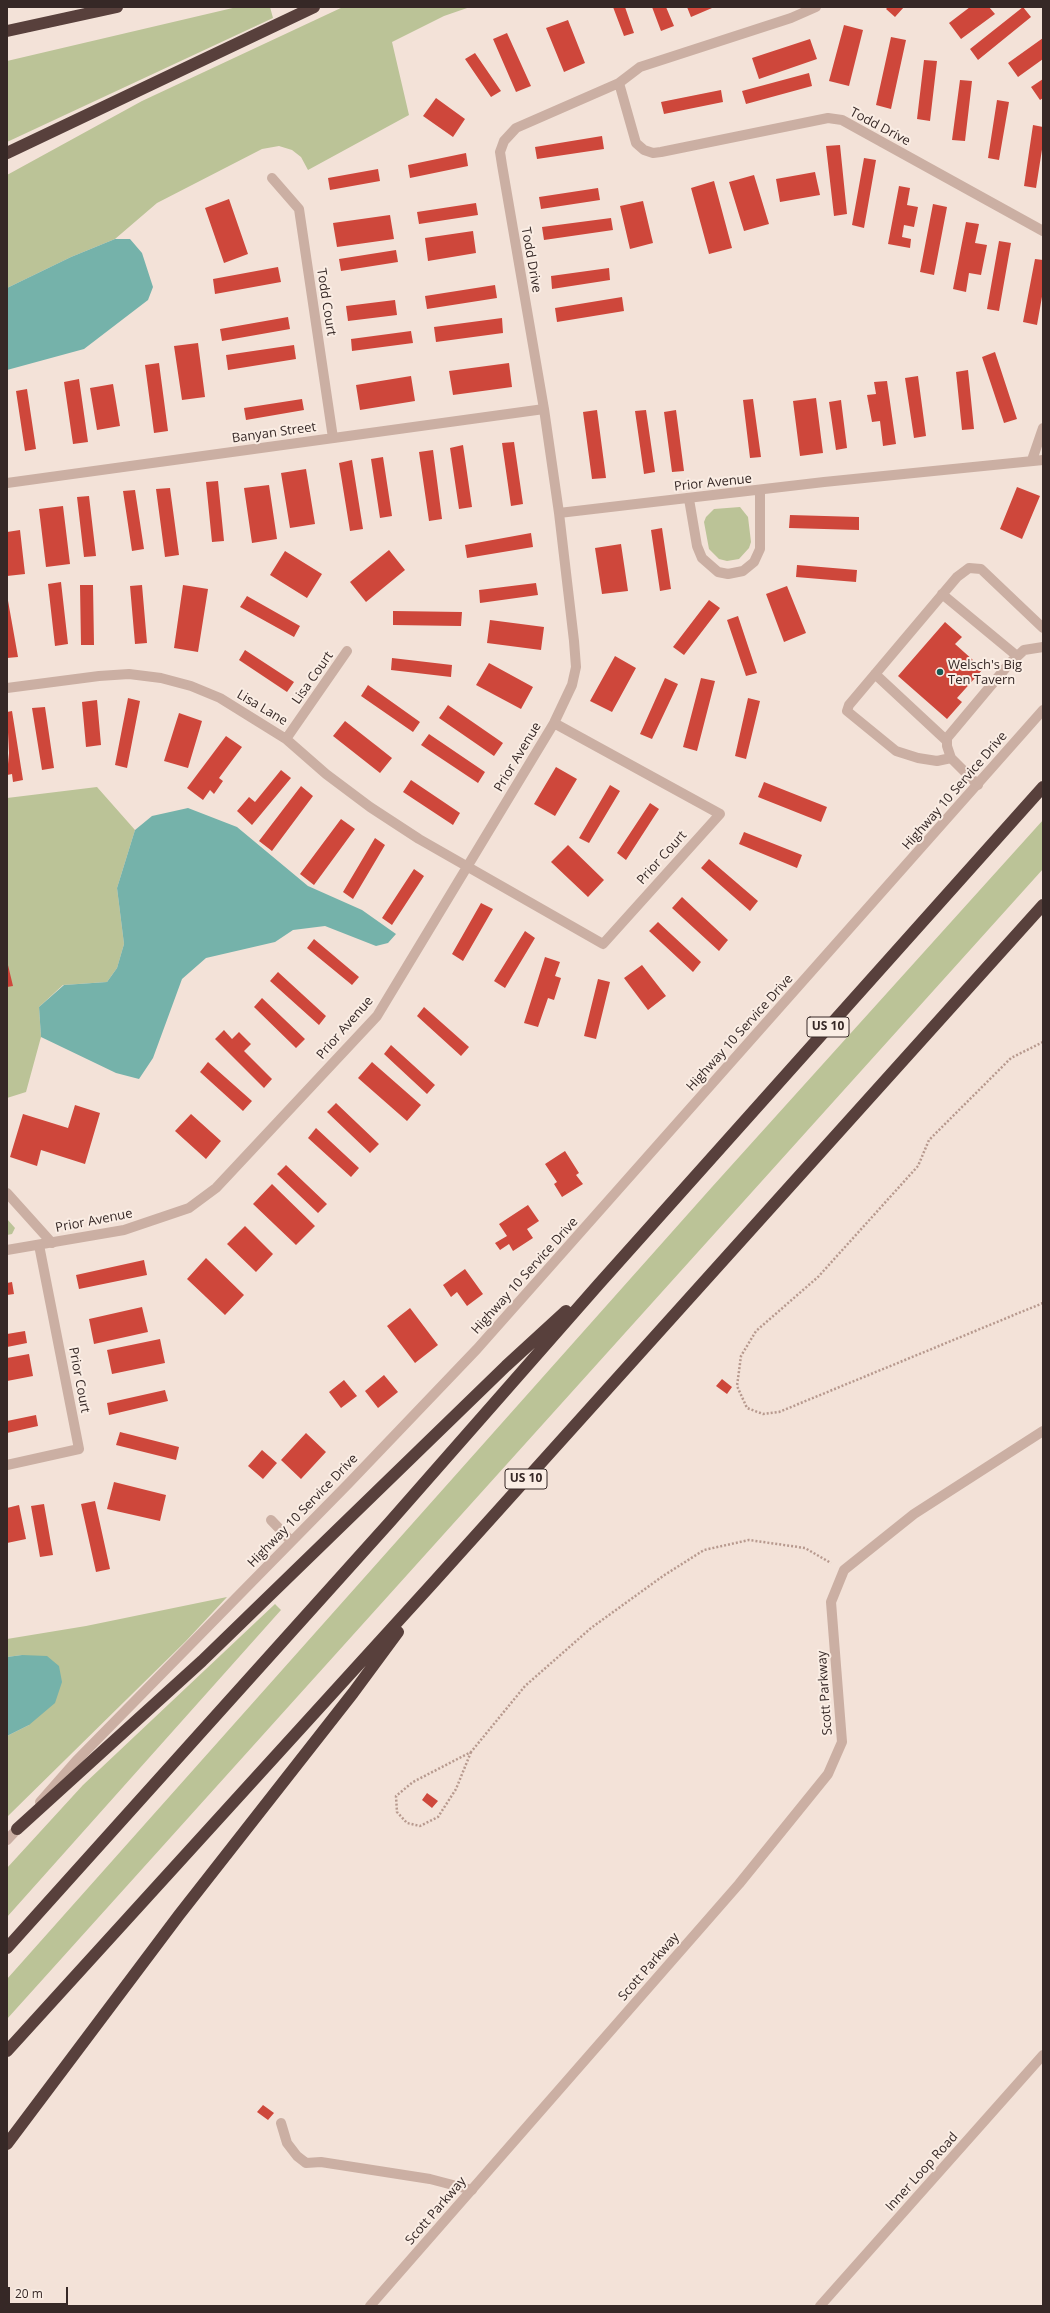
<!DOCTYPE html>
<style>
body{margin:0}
#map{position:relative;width:1050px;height:2313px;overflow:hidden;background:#f3e2d8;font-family:"Open Sans",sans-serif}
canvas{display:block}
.frame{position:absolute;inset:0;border:8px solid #362826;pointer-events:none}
.scale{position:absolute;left:8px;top:2287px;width:60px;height:18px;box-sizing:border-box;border:2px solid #362826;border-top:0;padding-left:5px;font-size:12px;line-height:14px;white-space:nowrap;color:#362826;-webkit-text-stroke:3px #faede4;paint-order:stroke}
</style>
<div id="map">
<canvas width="1050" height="2313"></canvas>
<div class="frame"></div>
<div class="scale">20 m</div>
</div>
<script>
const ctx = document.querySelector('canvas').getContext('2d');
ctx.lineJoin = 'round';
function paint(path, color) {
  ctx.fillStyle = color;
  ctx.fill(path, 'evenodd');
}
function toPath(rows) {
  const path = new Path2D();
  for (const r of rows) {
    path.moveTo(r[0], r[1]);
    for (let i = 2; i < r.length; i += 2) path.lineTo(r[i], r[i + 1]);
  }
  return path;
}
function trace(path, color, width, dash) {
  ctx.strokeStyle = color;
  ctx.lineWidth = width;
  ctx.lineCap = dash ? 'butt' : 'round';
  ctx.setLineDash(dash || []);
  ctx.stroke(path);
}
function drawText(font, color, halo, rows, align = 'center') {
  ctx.font = font + ' "Open Sans",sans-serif';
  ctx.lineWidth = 4;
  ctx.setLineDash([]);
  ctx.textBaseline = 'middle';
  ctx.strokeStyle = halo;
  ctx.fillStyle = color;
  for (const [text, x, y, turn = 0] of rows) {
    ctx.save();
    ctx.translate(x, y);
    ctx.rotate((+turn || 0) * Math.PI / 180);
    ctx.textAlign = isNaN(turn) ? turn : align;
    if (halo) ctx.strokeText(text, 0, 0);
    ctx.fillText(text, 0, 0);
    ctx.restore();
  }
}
paint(toPath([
 [237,7,270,7,273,18,7,142,7,61],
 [343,7,470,7,444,16,392,42,409,115,308,170,301,157,292,150,279,146,262,149,157,203,115,239,71,257,7,288,7,175,142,101],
 [740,507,748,517,751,542,749,548,739,559,727,561,719,559,709,549,704,522,706,517,714,509],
 [97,787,135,830,117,888,124,944,117,968,107,982,63,985,39,1007,41,1037,26,1092,7,1098,7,798],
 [1043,820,1043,869,7,2019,7,1979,712,1187],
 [7,1219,15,1228,12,1234,7,1235],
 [227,1597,186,1641,7,1817,7,1736,29,1725,22,1655,7,1657,7,1639,86,1626],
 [275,1604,281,1610,7,1917,7,1868,83,1785]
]), '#bbc397');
paint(toPath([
 [115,239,130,239,142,253,153,287,148,300,84,349,7,370,7,288,71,257],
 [188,808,237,827,308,886,362,910,396,934,388,943,376,946,325,926,293,930,275,942,206,958,182,979,153,1058,139,1079,116,1073,41,1037,39,1007,64,985,107,982,117,968,124,944,117,888,135,830,152,816],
 [22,1655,47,1656,59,1666,62,1682,55,1703,29,1725,7,1736,7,1657]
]), '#75b2aa');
paint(toPath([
 [613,7,625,7,634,33,624,36],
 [652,7,666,7,674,26,661,31],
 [687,7,712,7,712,8,691,17],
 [888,7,904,7,895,17,886,9],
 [970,7,989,7,995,14,961,39,949,23],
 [1023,7,1031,17,978,60,970,49],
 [568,20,585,63,564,72,546,28],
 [844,25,863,30,849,86,829,81],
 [507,33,531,86,516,92,493,39],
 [891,37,906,40,891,109,876,105],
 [1043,38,1043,59,1018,77,1008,63],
 [810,39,817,59,759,79,752,58],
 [475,53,501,91,491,97,465,59],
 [924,60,937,61,930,121,917,119],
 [809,73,812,86,746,104,742,91],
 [1043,79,1043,98,1040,100,1031,87],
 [960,80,972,81,965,141,952,140],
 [721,90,723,102,664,114,661,102],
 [436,98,465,119,453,137,423,116],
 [997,100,1009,102,999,160,988,158],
 [1033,125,1043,127,1043,143,1036,188,1024,186],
 [602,136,604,149,537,159,535,147],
 [840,145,847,214,834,216,826,146],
 [466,153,468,166,410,178,408,165],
 [864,158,876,160,864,228,852,225],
 [378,169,380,181,330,190,328,178],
 [815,172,820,195,780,202,776,179],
 [754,175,769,224,744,231,729,182],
 [714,181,732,248,709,254,691,188],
 [899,186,910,188,907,205,918,207,914,227,904,225,902,237,911,239,910,248,888,244],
 [598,188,600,200,541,209,539,197],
 [229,199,248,254,224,263,205,208],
 [643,201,653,243,630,249,620,206],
 [476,203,478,215,419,224,417,212],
 [933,204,947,207,934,275,920,272],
 [390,215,394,239,337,247,333,223],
 [611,218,613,230,544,240,542,227],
 [966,222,979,224,975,243,987,245,981,275,969,273,966,292,953,289],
 [473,231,476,253,428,261,425,238],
 [999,241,1011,243,999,311,987,309],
 [396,250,398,262,341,271,339,259],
 [1035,259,1043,260,1043,291,1037,325,1023,322],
 [278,267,281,282,215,294,213,279],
 [609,268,610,280,552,289,551,276],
 [495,285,497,298,427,309,425,296],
 [622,297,624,311,557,322,555,308],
 [395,300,397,315,348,321,346,306],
 [288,317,290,329,222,341,220,329],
 [502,318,503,333,436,342,434,327],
 [411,331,413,343,352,351,351,339],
 [198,343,205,397,182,400,174,346],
 [294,345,296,359,228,370,226,355],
 [995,352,1017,419,1004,423,982,357],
 [159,363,168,431,154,433,145,365],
 [509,363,512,387,453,395,449,371],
 [968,370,974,429,962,430,956,372],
 [411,376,415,401,360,410,356,385],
 [918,376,926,436,914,438,905,378],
 [79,379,88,442,73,444,64,382],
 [887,381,896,444,883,446,880,421,872,422,867,395,876,394,874,382],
 [113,384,120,426,97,430,90,388],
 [27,389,36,449,25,451,16,391],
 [816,398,823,453,800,456,793,401],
 [302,399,304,410,246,420,244,408],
 [753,399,761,457,750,458,743,400],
 [841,400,847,448,836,450,829,402],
 [597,410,606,478,592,479,583,412],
 [646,410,655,472,644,474,635,411],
 [676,410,684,471,672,472,664,412],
 [514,442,523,504,511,506,502,443],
 [463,445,472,507,459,509,450,448],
 [433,450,442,519,429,521,419,452],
 [383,457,392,516,380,518,371,459],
 [352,460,363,529,350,531,339,463],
 [306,469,315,524,290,528,281,473],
 [218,481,224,541,212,542,206,482],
 [269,485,277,539,252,543,244,488],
 [1017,487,1040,496,1022,539,1000,529],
 [170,488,179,555,165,557,156,489],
 [135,490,144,549,132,551,123,491],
 [89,496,96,556,84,557,77,497],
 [63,506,70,564,46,567,39,509],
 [790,515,859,517,859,530,789,528],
 [662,528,671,589,660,591,651,530],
 [20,530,25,574,7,576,7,532],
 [531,533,533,547,467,558,465,545],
 [621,544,628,591,602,594,595,548],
 [389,550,405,570,366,602,350,582],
 [285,551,322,574,307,598,270,575],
 [797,565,857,570,856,582,796,577],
 [61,582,68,644,55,646,48,584],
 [536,583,538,595,480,603,479,590],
 [80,585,93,585,94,645,81,645],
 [142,585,147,643,135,644,130,586],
 [183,585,208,589,198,652,174,648],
 [787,586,806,633,784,642,766,594],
 [7,595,18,657,7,658],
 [247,596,300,626,294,637,240,607],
 [709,600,720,608,684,655,673,647],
 [393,611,462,612,461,626,393,625],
 [738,616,757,673,746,676,727,620],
 [490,620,544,627,541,650,487,643],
 [945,622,962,637,955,644,983,669,957,698,962,702,947,719,898,676],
 [245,650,294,682,287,692,239,660],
 [615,656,636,668,612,712,590,701],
 [392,658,452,665,451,677,391,670],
 [489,663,533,687,521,709,476,685],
 [665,678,678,684,652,739,640,734],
 [701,678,715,681,697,751,683,747],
 [368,685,420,722,413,732,361,696],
 [128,698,140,701,127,768,115,765],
 [748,698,760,701,746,759,735,756],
 [97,700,101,745,86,747,82,702],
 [448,705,503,743,494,756,439,718],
 [45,707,54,768,42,770,32,708],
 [12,711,23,780,13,782,12,774,7,775,9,753,7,712],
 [179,713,202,721,188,768,164,761],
 [345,721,392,758,380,773,333,736],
 [429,734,485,772,478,783,421,745],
 [226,736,242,747,219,778,223,781,214,794,210,790,203,800,187,788],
 [556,767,577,779,555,816,534,804],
 [281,770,291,778,252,825,237,811,249,797,255,802],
 [411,780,460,813,453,825,403,792],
 [764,782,827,807,821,822,758,797],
 [610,785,620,791,589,843,579,838],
 [301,786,313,796,272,851,259,841],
 [650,803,659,809,626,860,617,853],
 [341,819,355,829,314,885,300,874],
 [744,832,802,855,797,868,739,844],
 [375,838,385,845,353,899,343,892],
 [568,845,604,880,588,897,551,862],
 [709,859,758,901,750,911,701,868],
 [414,869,424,876,392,925,382,918],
 [682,897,728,940,719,951,672,908],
 [481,903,493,909,463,961,452,954],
 [658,922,701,962,693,972,649,931],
 [525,931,535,938,505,988,494,981],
 [314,939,359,977,352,985,307,948],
 [545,957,560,962,555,976,561,978,554,1000,548,998,538,1027,524,1023],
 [7,961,13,986,7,987],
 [642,965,666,996,648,1010,624,978],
 [278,972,326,1016,319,1025,270,981],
 [598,979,610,982,596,1039,584,1036],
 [262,998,305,1039,296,1048,254,1007],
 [424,1007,469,1047,461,1056,417,1016],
 [224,1030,232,1039,239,1032,251,1044,244,1051,272,1079,264,1088,215,1039],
 [391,1045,435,1085,427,1094,384,1054],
 [208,1062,252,1101,243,1111,200,1072],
 [372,1062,421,1105,407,1121,358,1078],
 [336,1103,379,1144,370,1153,327,1112],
 [75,1105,100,1113,85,1164,41,1150,37,1166,10,1157,23,1114,68,1128],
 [191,1114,221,1141,206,1159,175,1131],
 [316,1128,359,1168,351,1177,308,1138],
 [565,1151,579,1173,576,1175,583,1184,562,1197,554,1184,557,1182,545,1164],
 [286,1165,327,1204,318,1213,277,1174],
 [272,1184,315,1226,296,1245,253,1204],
 [528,1205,539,1221,527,1229,533,1238,513,1251,509,1244,500,1250,495,1243,507,1236,499,1224],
 [245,1226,273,1254,256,1272,227,1244],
 [206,1258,244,1295,225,1315,187,1279],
 [144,1260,147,1275,79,1289,76,1275],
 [465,1269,483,1294,467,1306,457,1292,451,1297,443,1285],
 [12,1282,14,1294,7,1295,7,1283],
 [142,1307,148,1332,94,1344,89,1319],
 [410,1308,438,1345,415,1363,387,1326],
 [25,1331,27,1343,7,1347,7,1334],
 [160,1339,165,1363,112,1374,107,1350],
 [29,1354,33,1376,7,1381,7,1358],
 [384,1375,398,1392,378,1408,365,1391],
 [722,1379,732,1387,727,1394,716,1386],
 [344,1380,357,1396,341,1408,329,1392],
 [165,1390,168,1401,109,1415,107,1403],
 [36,1415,38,1426,7,1433,7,1421],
 [120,1432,179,1447,176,1460,116,1445],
 [306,1433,326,1452,301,1479,281,1460],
 [262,1450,277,1463,263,1479,248,1466],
 [114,1482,166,1495,160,1521,107,1509],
 [95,1501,110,1569,96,1572,81,1504],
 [44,1504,53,1555,40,1557,31,1506],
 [19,1505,26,1539,7,1543,7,1508],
 [427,1793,438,1801,432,1808,422,1800],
 [263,2105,274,2113,268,2120,257,2112]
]), '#ce473b');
trace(toPath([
 [1043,1042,1011,1058,929,1140,918,1166,818,1277,756,1331,741,1356,737,1386,747,1408,763,1414,779,1412,1043,1303],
 [471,1752,456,1789,438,1817,420,1826,407,1823,397,1812,396,1796,413,1782,471,1752,525,1686,591,1628,663,1576,704,1550,749,1540,805,1548,831,1563]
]), '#b7998e', 2.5, [2, 2]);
trace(toPath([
 [942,594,1017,656],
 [875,674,947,741],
 [951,758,937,761,918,758,896,751,847,711,849,705,957,577,969,568,981,569,1043,628],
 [978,785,951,758,947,746,947,738,1009,664,1024,650,1043,647],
 [7,1193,52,1243],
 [281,2123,287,2143,297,2156,306,2163,321,2162,430,2179,472,2190]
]), '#cbafa3', 10);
trace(toPath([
 [619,83,636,143,644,150,653,153,661,152,828,118,842,120,1043,231],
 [272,178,299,209,333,438],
 [1032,460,1043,428],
 [7,483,544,409],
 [689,499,697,546,702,558,718,572,728,574,743,571,754,562,760,549,760,491],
 [559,513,824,482,1043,460],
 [7,688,99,676,129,674,161,678,191,686,220,698,286,739,326,774,370,807,419,839,603,944,720,814,554,723],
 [286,739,347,651],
 [7,1250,124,1230,189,1208,216,1188,377,1016,554,723,572,685,576,667,574,641,559,513,544,409,502,165,500,152,504,141,516,128,619,83,640,67,791,18,816,7],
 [7,1465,79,1449,39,1245],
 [271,1520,291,1541],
 [40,1802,76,1761,348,1484,477,1349,1043,710],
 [7,1840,22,1824],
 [370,2306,739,1884,828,1774,842,1742,831,1602,844,1570,914,1514,1043,1431],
 [820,2306,1043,2055]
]), '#cbafa3', 10);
trace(toPath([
 [7,31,117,7],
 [7,153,314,7],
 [17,1829,202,1661,506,1366,566,1311],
 [7,1948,389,1523,598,1285,1043,787],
 [7,2051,432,1584,1043,905],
 [7,2144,179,1915,353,1693,398,1632]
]), '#58403c', 12);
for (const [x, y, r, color] of [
 [940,672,4,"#195a54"]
]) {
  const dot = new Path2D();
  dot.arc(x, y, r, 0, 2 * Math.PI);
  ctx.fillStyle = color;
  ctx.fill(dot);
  trace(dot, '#faede4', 1.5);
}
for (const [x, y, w] of [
 [828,1027,42],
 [526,1479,42]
]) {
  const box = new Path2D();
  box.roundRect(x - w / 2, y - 10, w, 20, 3);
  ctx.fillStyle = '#faede4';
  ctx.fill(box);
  trace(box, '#362826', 1);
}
drawText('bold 12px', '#362826', null, [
 ["US 10",828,1027],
 ["US 10",526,1479]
]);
drawText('13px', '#362826', '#faede4', [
 ["Todd Drive",880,127,28],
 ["Todd Drive",531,260,80],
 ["Todd Court",326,302,81],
 ["Banyan Street",274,433,-8],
 ["Prior Avenue",713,483,-6],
 ["Lisa Court",313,678,-55],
 ["Lisa Lane",262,708,31],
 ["Prior Avenue",518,757,-59],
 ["Highway 10 Service Drive",955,791,-49],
 ["Prior Court",662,858,-48],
 ["Prior Avenue",345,1028,-49],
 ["Highway 10 Service Drive",740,1033,-48],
 ["Prior Avenue",94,1221,-11],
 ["Highway 10 Service Drive",525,1276,-48],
 ["Prior Court",79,1380,79],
 ["Highway 10 Service Drive",303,1511,-46],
 ["Scott Parkway",825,1693,-94],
 ["Scott Parkway",649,1967,-49],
 ["Inner Loop Road",922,2172,-48],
 ["Scott Parkway",436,2211,-49]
]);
drawText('13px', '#362826', '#faede4', [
 ["Welsch's Big",948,665],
 ["Ten Tavern",948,680]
], 'left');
</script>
